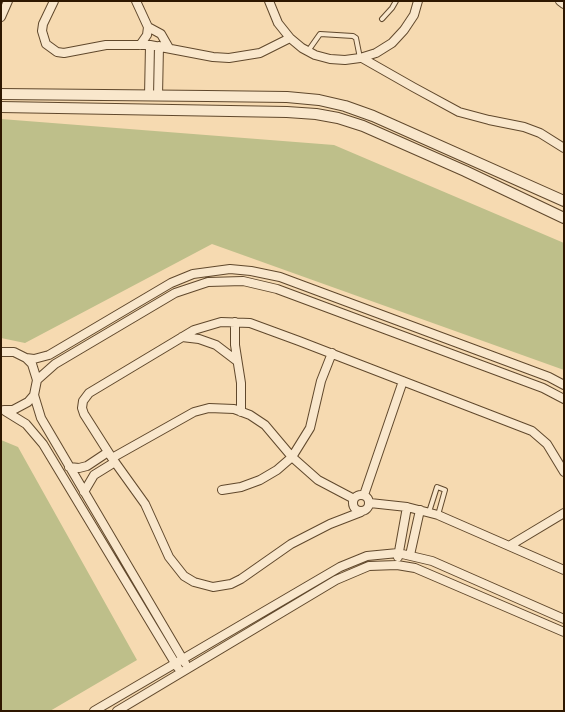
<!DOCTYPE html>
<style>
body{margin:0}
#map{position:relative;width:565px;height:712px;overflow:hidden;background:#f6dab1;font-family:"IM FELL English",serif}
canvas{display:block}
.frame{position:absolute;inset:0;border:2px solid #2e1700;pointer-events:none}
</style>
<div id="map">
<canvas width="565" height="712"></canvas>
<div class="frame"></div>
</div>
<script>
const ctx = document.querySelector('canvas').getContext('2d');
ctx.lineJoin = 'round';
function paint(path, color) {
  ctx.fillStyle = color;
  ctx.fill(path, 'evenodd');
}
function toPath(rows) {
  const path = new Path2D();
  for (const r of rows) {
    if (r.length === 3) {
      path.moveTo(r[0] + r[2], r[1]);
      path.arc(r[0], r[1], r[2], 0, 2 * Math.PI);
      continue;
    }
    path.moveTo(r[0], r[1]);
    for (let i = 2; i < r.length; i += 2) path.lineTo(r[i], r[i + 1]);
  }
  return path;
}
function trace(path, color, width, dash) {
  ctx.strokeStyle = color;
  ctx.lineWidth = width;
  ctx.lineCap = dash ? 'butt' : 'round';
  ctx.setLineDash(dash || []);
  ctx.stroke(path);
}
paint(toPath([
 [1,119,334,145,564,243,564,370,212,244,25,343,1,338],
 [1,440,18,447,137,660,50,711,1,711]
]), '#bebf8a');
const service = toPath([
 [382,19,392,8,396,1],
 [308,51,320,34,353,36,356,38,360,58],
 [429,512,437,487,445,490,438,515]
]);
const minor = toPath([
 [54,1,43,24,42,31,46,44,57,52,64,53,106,45,150,45,213,57,229,58,260,53,290,38],
 [136,1,148,27,147,35,140,45],
 [269,1,278,23,290,38,302,48,315,55,330,59,345,60,360,58,376,53,392,43,404,30,414,15,418,1],
 [560,1,564,4],
 [1,17,8,1],
 [148,27,161,34,169,48],
 [362,58,413,87,459,112,489,120,524,127,540,133,564,148],
 [149,96,150,45],
 [158,96,159,46],
 [235,322,235,345,241,383,241,412],
 [182,337,199,339,216,345,237,361],
 [1,352,14,352,26,358,32,364,37,380,34,395,28,402,13,410,4,410],
 [26,358,34,359,49,355,171,283,193,274,230,269,251,271,280,277,549,377,564,385],
 [37,380,55,364,175,293,208,282,243,281,277,289,543,388,564,399],
 [34,395,41,418,185,663],
 [5,411,26,424,43,444,178,668],
 [112,458,194,412,209,408,234,409,250,415,265,425,292,457,318,480,354,499],
 [69,467,79,468,87,466,108,452],
 [222,490,241,487,260,480,277,470,292,457,310,428,321,381,332,353],
 [84,492,94,475,115,462],
 [361,503,8],
 [364,495,403,381],
 [370,503,407,507,438,515,564,570],
 [361,512,330,524,291,544,241,579,231,584,213,587,194,582,184,576,169,557,145,504,112,458,84,414,82,408,83,401,89,393,194,330,221,322,250,323,299,341,532,431,547,444,564,472],
 [509,546,564,513],
 [410,555,420,510],
 [398,557,407,507],
 [94,711,340,567,367,556,398,553,432,561,564,619],
 [117,711,336,580,369,566,397,565,415,568,564,632]
]);
const tertiary = toPath([
 [1,94,207,96,287,97,319,100,345,106,373,116,564,201],
 [1,107,287,112,316,114,338,118,363,126,465,171,564,218]
]);
trace(service, '#60482c', 6);
trace(minor, '#60482c', 10);
trace(tertiary, '#60482c', 12);
trace(service, '#f9e7cc', 4);
trace(minor, '#f9e7cc', 8);
trace(tertiary, '#f9e7cc', 10);
</script>
